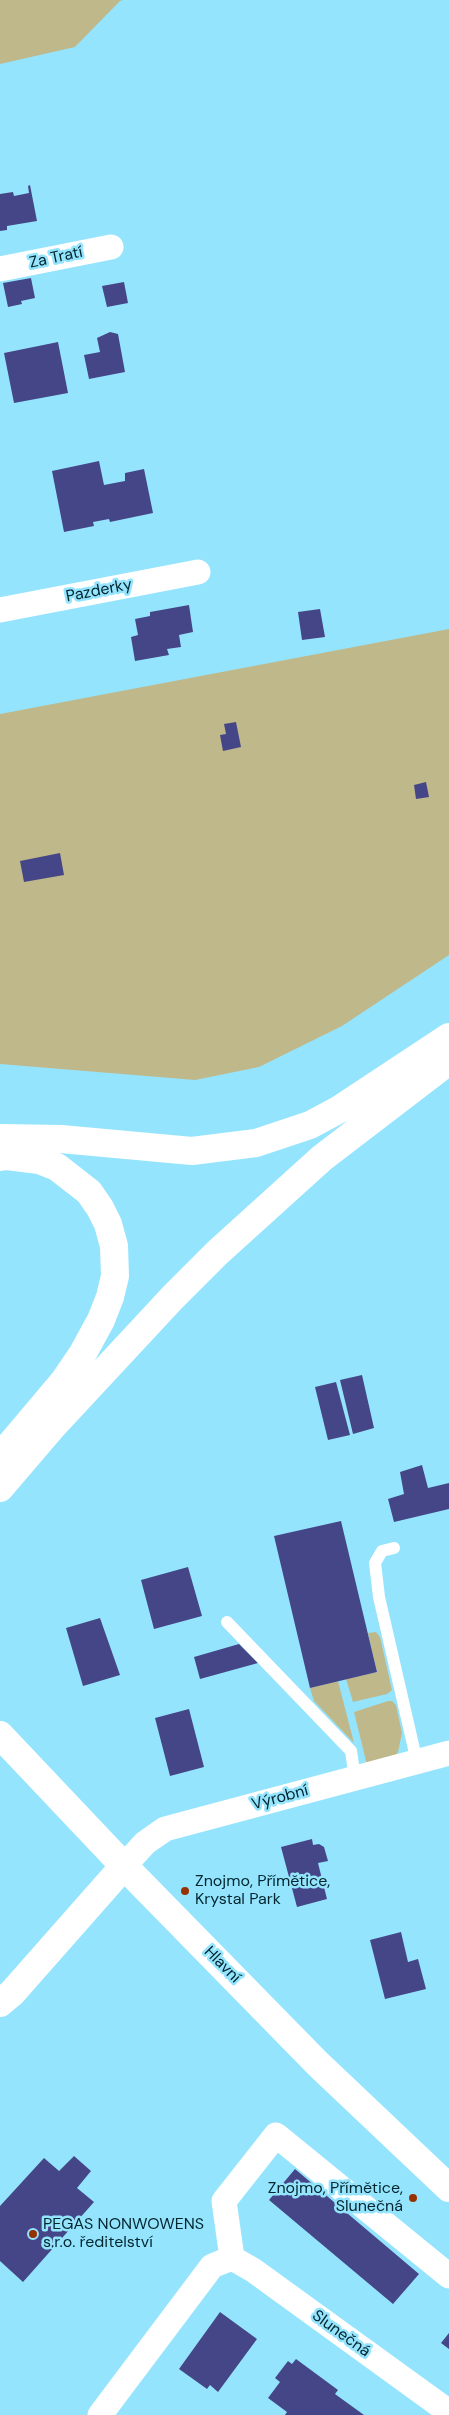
<!DOCTYPE html>
<meta charset="utf-8">
<style>
body{margin:0}
canvas{display:block;background:#95e4fd}
</style>
<canvas width="449" height="2415"></canvas>
<script>
const ctx = document.querySelector('canvas').getContext('2d');
ctx.lineJoin = 'round';
function paint(path, color) {
  ctx.fillStyle = color;
  ctx.fill(path, 'evenodd');
}
function toPath(rows) {
  const path = new Path2D();
  for (const r of rows) {
    path.moveTo(r[0], r[1]);
    for (let i = 2; i < r.length; i += 2) path.lineTo(r[i], r[i + 1]);
  }
  return path;
}
function trace(path, color, width, dash) {
  ctx.strokeStyle = color;
  ctx.lineWidth = width;
  ctx.lineCap = dash ? 'butt' : 'round';
  ctx.setLineDash(dash || []);
  ctx.stroke(path);
}
function drawText(font, color, halo, rows, align = 'center') {
  ctx.font = font + ' "DM Sans",sans-serif';
  ctx.lineWidth = 5;
  ctx.setLineDash([]);
  ctx.textBaseline = 'middle';
  ctx.strokeStyle = halo;
  ctx.fillStyle = color;
  for (const [text, x, y, turn = 0] of rows) {
    ctx.save();
    ctx.translate(x, y);
    ctx.rotate((+turn || 0) * Math.PI / 180);
    ctx.textAlign = isNaN(turn) ? turn : align;
    if (halo) ctx.strokeText(text, 0, 0);
    ctx.fillText(text, 0, 0);
    ctx.restore();
  }
}
paint(toPath([
 [0,0,123,0,120,1,75,47,0,64],
 [449,629,449,955,342,1026,259,1067,195,1080,0,1064,0,714],
 [376,1632,380,1637,392,1690,387,1694,353,1702,346,1679,377,1672,368,1633],
 [338,1681,354,1743,314,1701,310,1688],
 [388,1701,392,1701,396,1705,402,1733,398,1752,394,1758,367,1765,354,1712]
]), '#bfb88b');
paint(toPath([
 [30,185,37,221,7,226,7,230,0,231,0,194,13,192,14,196,29,193,28,186],
 [31,278,35,298,21,301,22,304,8,307,3,283],
 [124,282,128,303,107,307,102,286],
 [110,332,118,334,125,372,89,379,84,355,100,352,97,338],
 [58,342,68,393,14,403,4,353],
 [99,461,104,485,125,481,125,473,144,469,153,513,110,522,109,519,93,522,94,526,64,532,52,471],
 [189,605,193,632,179,635,181,647,167,649,169,655,135,661,131,637,138,635,135,619,150,616,150,612],
 [320,609,325,637,302,640,298,612],
 [236,722,241,747,223,751,220,735,226,734,224,724],
 [426,782,429,797,416,799,414,785],
 [60,853,64,875,24,882,20,861],
 [362,1375,374,1428,353,1434,340,1380],
 [336,1382,350,1435,328,1440,315,1387],
 [422,1465,428,1488,449,1483,449,1509,394,1522,388,1499,404,1494,400,1472],
 [341,1521,377,1672,310,1688,274,1536],
 [188,1567,202,1616,154,1629,141,1580],
 [100,1618,120,1675,83,1686,66,1628],
 [239,1644,258,1663,200,1679,194,1657],
 [189,1709,204,1767,170,1776,155,1718],
 [312,1839,313,1845,319,1844,324,1847,328,1861,318,1863,327,1899,297,1907,281,1847],
 [401,1932,408,1962,418,1959,426,1989,385,1999,370,1940],
 [74,2156,91,2171,77,2188,94,2202,23,2282,0,2261,0,2206,44,2158,59,2171],
 [295,2169,419,2274,393,2304,269,2200],
 [220,2312,257,2339,218,2392,210,2385,207,2389,179,2369],
 [449,2333,449,2349,441,2343],
 [296,2359,338,2390,335,2394,364,2415,285,2415,287,2412,268,2398,280,2382,275,2378,288,2361,292,2364]
]), '#454687');
trace(toPath([
 [394,1548,382,1551,375,1563,379,1597,417,1762],
 [227,1622,351,1751,355,1778]
]), '#fff', 12);
trace(toPath([
 [0,269,111,247],
 [0,610,198,572],
 [124,1866,145,1843,165,1829,449,1753],
 [232,2258,224,2201,276,2135,449,2276],
 [232,2258,253,2270,449,2412],
 [100,2415,212,2266,232,2258]
]), '#fff', 25);
trace(toPath([
 [0,1735,124,1866,318,2064,449,2188]
]), '#fff', 28);
trace(toPath([
 [0,1138,61,1139,192,1151,256,1143,310,1125,340,1109,449,1037],
 [0,1157,7,1156,39,1160,57,1167,89,1192,100,1208,108,1224,114,1246,115,1276,110,1297,101,1320,83,1353,64,1381,0,1457],
 [0,1488,53,1426,173,1297,217,1253,322,1158,449,1061],
 [0,2003,12,1993,124,1866]
]), '#fff', 28);
for (const [x, y, r, color] of [
 [185,1891,5,"#963100"],
 [413,2198,5,"#963100"],
 [33,2234,5,"#963100"]
]) {
  const dot = new Path2D();
  dot.arc(x, y, r, 0, 2 * Math.PI);
  ctx.fillStyle = color;
  ctx.fill(dot);
  trace(dot, '#95e4fd', 2);
}
drawText('16px', '#02252e', '#95e4fd', [
 ["Za Tratí",56,258,-12],
 ["Pazderky",99,591,-11],
 ["Výrobní",280,1798,-15],
 ["Hlavní",222,1965,45],
 ["Slunečná",341,2334,36]
]);
drawText('16px', '#02252e', '#95e4fd', [
 ["Znojmo, Přímětice,",195,1882],
 ["Krystal Park",195,1900],
 ["Znojmo, Přímětice,",403,2189,"right"],
 ["Slunečná",403,2207,"right"],
 ["PEGAS NONWOWENS",43,2225],
 ["s.r.o. ředitelství",43,2243]
], 'left');
</script>
